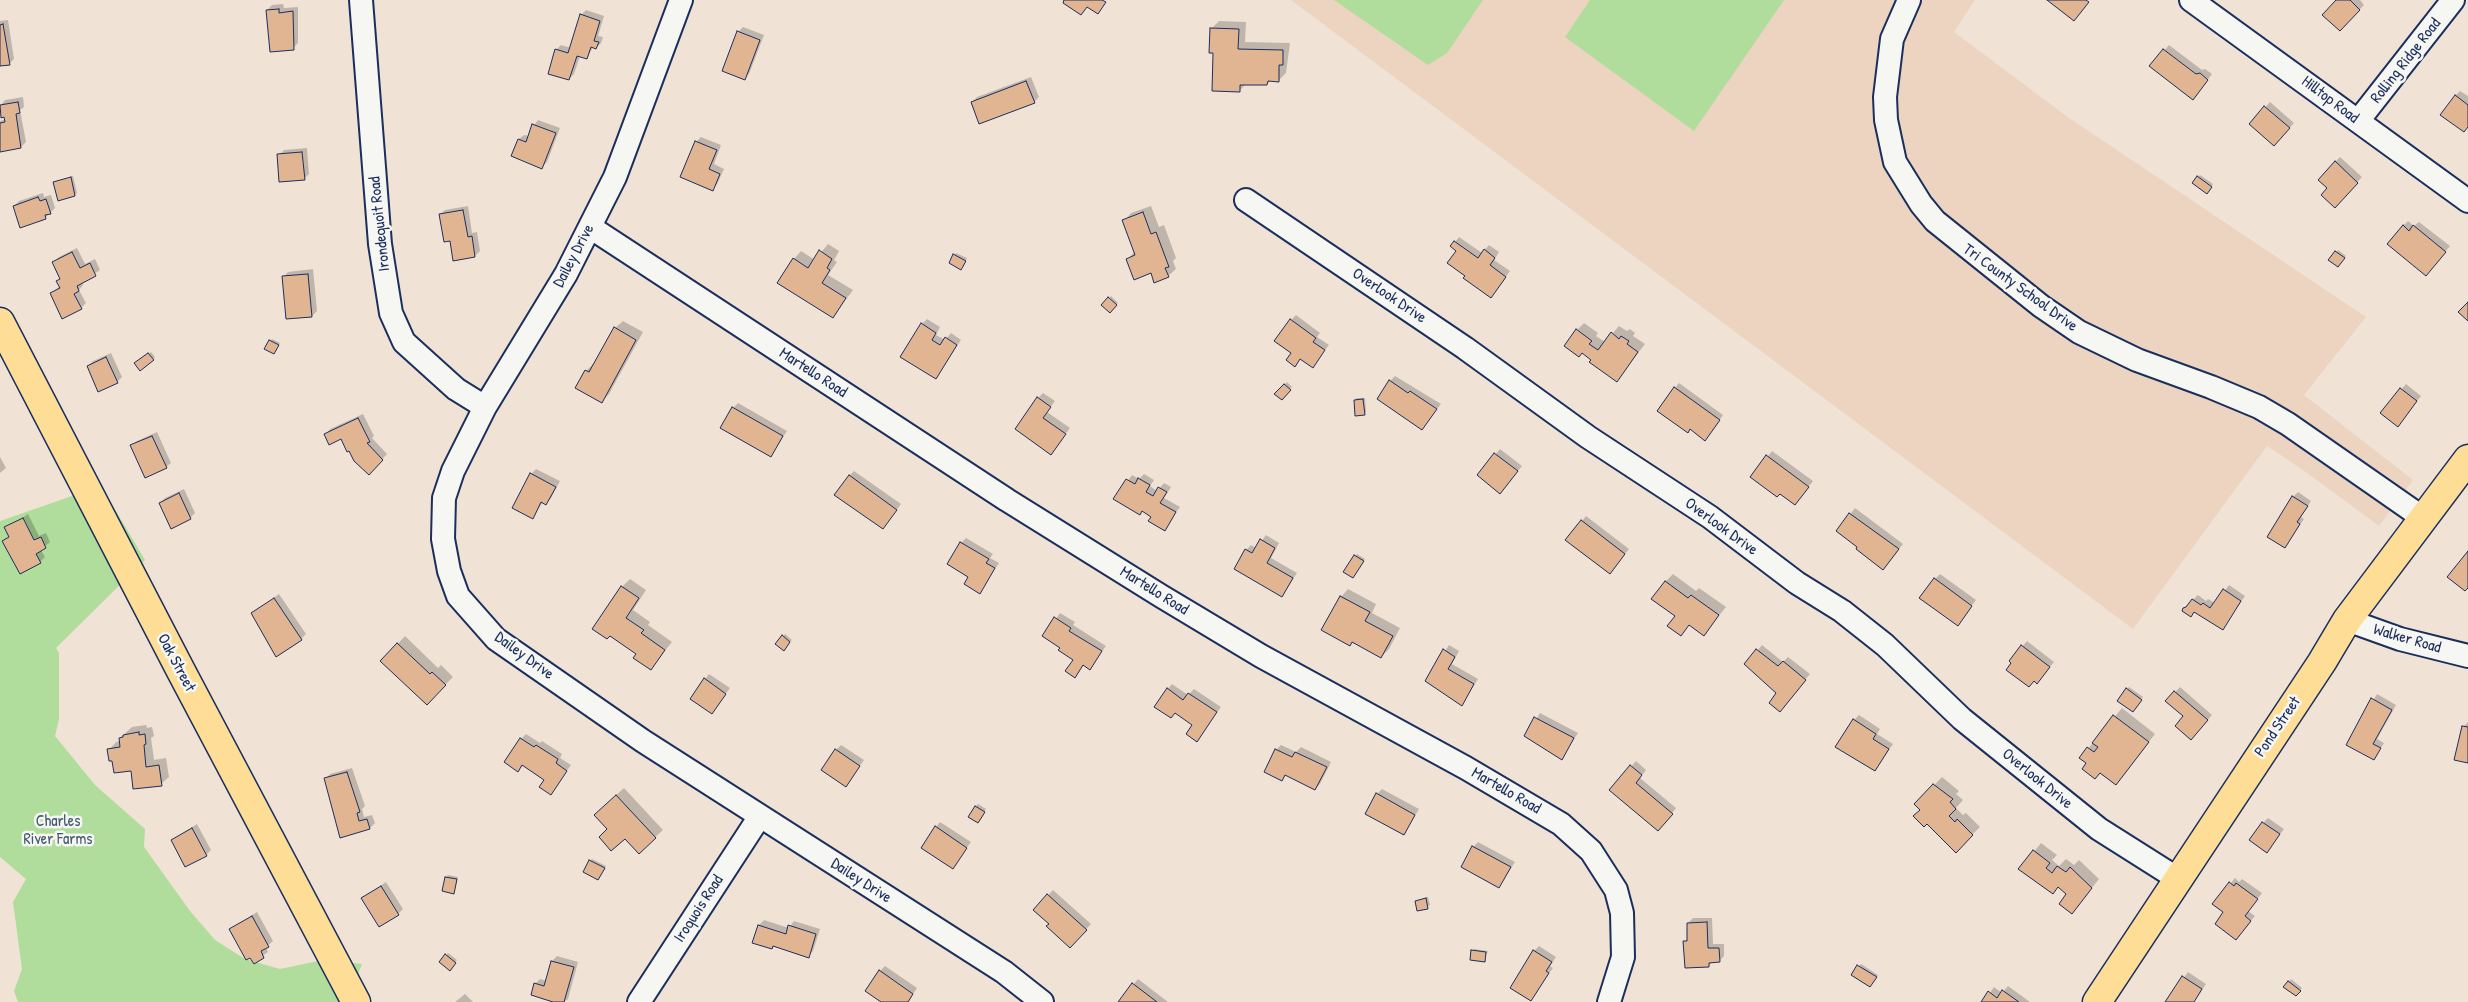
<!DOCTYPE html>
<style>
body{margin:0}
canvas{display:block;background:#f0e2d5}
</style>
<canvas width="2468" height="1002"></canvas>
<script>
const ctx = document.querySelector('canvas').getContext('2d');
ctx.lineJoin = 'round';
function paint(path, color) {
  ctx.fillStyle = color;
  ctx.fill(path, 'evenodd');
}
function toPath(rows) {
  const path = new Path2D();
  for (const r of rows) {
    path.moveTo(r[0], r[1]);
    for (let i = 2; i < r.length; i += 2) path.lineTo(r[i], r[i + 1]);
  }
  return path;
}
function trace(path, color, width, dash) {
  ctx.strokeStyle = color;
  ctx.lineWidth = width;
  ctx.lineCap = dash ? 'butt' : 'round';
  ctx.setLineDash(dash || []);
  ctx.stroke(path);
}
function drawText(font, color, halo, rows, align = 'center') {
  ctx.font = font + ' "Patrick Hand",sans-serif';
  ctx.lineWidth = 5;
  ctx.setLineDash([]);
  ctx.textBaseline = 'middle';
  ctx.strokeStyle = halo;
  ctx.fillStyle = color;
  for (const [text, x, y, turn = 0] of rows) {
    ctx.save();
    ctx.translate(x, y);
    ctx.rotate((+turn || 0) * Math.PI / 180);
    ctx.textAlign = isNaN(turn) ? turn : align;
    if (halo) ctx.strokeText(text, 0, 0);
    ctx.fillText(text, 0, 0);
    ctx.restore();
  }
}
paint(toPath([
 [1291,0,1975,0,1954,32,2069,118,2366,317,2304,395,2413,480,2379,526,2303,470,2267,446,2133,629]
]), '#ecd4c1');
paint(toPath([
 [1334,0,1483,0,1447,53,1428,65],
 [1590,0,1784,0,1694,131,1565,37],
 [101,486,145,560,56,648,59,653,59,719,55,736,95,785,145,829,144,847,190,911,215,940,245,959,280,969,323,960,362,964,347,1002,18,1002,14,991,22,969,13,902,26,879,0,857,0,521]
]), '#b0dd9b');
paint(toPath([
 [2338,0,2360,0,2364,5,2340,30],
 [283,4,284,8,298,7,298,43,293,48,267,10,272,5],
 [586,10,604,16,598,36,603,37,601,43,596,48,593,47,587,58,580,56,574,74,569,79,556,50,561,45,571,48,581,15],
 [8,20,14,59,9,64,0,65,0,21],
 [1219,21,1246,22,1245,42,1290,43,1286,73,1279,80,1271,80,1267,84,1246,84,1239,91,1214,52,1211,29],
 [743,27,764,35,749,74,744,78,738,32],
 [2169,45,2202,70,2205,69,2212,74,2198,93,2151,66],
 [1031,77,1039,97,1034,102,972,102,977,97],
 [2460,91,2468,96,2468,126,2455,96],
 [23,97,24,107,20,110,26,142,21,147,0,145,0,121,6,119,1,105,5,100],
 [2270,102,2294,123,2279,140,2250,124],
 [538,120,560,128,547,162,542,167,513,156,519,139,524,135,529,136,534,125],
 [701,137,721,145,714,164,724,169,717,184,712,189,696,142],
 [307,148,309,174,304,179,279,155,284,150],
 [2340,157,2362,177,2340,201,2329,188,2335,162],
 [2200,175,2213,184,2209,190,2198,177],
 [73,176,77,193,75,195,55,182],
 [43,193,44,197,51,195,55,208,45,218,14,206,19,201],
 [468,206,472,233,477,232,480,251,475,256,451,239,440,215,445,210],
 [1151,206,1159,227,1164,225,1176,258,1173,261,1176,269,1168,276,1151,272,1128,259,1135,251,1124,221,1131,213],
 [2408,221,2414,226,2419,222,2450,246,2431,269,2403,226],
 [1459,237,1482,253,1489,245,1499,252,1494,260,1510,271,1495,292,1466,275,1455,242],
 [828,244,839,251,834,260,837,262,828,275,853,290,833,317,794,259,801,251,815,260],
 [77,248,85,264,95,259,100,270,82,282,83,285,79,290,86,303,81,308,51,293,60,286,58,281,61,278,54,262,59,257],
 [2338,250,2346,256,2340,264,2336,252],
 [956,253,967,258,963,266,954,255],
 [313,269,317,311,312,316,287,318,283,277,288,272],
 [1111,296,1118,303,1110,311,1103,305],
 [1296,315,1320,333,1317,337,1329,345,1312,366,1301,358,1295,365,1291,320],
 [927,319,940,327,936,335,945,340,951,333,961,340,936,378,922,324],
 [623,321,643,332,609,394,602,401,586,371,594,363,615,328],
 [1584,323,1598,333,1596,336,1605,342,1619,326,1627,331,1630,329,1635,333,1633,336,1645,344,1617,380,1593,359,1577,330],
 [272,339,280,343,274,353,270,341],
 [151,352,155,357,153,359,138,361],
 [111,353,122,377,117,382,99,390,88,366,93,361],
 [1395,376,1441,404,1421,429,1390,381],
 [1287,382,1292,387,1282,399,1276,394],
 [1679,383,1723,415,1710,434,1675,388],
 [2406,384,2421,396,2402,420,2382,413],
 [1043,393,1055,401,1047,412,1070,428,1051,453,1038,398],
 [1357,398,1365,398,1366,412,1364,414,1355,400],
 [738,403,787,431,771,455,733,408],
 [363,414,374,436,372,438,387,454,369,474,342,437,326,434,330,429],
 [157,432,171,463,166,467,132,446,137,441],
 [1500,449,1522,466,1505,487,1478,475],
 [1772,451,1813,481,1800,498,1752,477],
 [0,457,6,468,0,473],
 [536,469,560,481,551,498,546,503,543,502,533,517,531,474],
 [854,471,901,504,887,523,849,476],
 [1144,474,1154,480,1150,486,1157,491,1164,483,1171,487,1164,498,1180,507,1164,529,1152,516,1143,511,1139,514,1115,499,1132,475,1139,479],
 [184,489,195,513,190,518,160,503,165,498],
 [2298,492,2311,501,2301,517,2304,519,2285,547,2293,497],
 [1855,508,1903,544,1888,563,1838,530],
 [28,514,39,536,46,533,50,542,41,550,45,557,40,562,4,541,10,536,6,528],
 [1586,516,1629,549,1614,568,1582,521],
 [1266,535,1279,543,1271,558,1297,573,1282,596,1246,550,1251,545,1256,548],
 [966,538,993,554,990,558,999,563,980,592,970,577,961,543],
 [1357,554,1365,559,1355,575,1355,556],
 [1673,574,1696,591,1699,588,1726,607,1704,634,1690,624,1681,634,1665,582],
 [1940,574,1976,600,1958,624,1935,579],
 [630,579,646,590,633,610,650,622,648,625,672,642,651,668,638,653,610,635,622,587],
 [2229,585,2245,596,2223,628,2196,611,2191,615,2184,608,2198,595,2206,601,2208,599,2215,603],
 [1348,589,1376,604,1372,613,1400,628,1389,649,1381,657,1352,641,1341,597],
 [279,594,306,634,301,639,253,613],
 [1060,613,1075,622,1073,625,1106,646,1090,668,1084,665,1075,676,1074,659,1061,647,1044,636],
 [785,634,792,640,784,649,777,643],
 [405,636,438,668,441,665,453,677,427,703,382,661],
 [2027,641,2054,662,2037,683,2010,661],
 [1449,645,1459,651,1452,664,1478,679,1462,704,1426,680],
 [1762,645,1783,662,1788,657,1810,674,1784,705,1778,693,1746,664],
 [709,674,730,688,712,712,705,679],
 [1172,684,1188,695,1194,689,1221,707,1197,740,1194,725,1168,689],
 [2129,687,2143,697,2135,709,2127,689],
 [2180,687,2212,715,2196,733,2185,716,2167,701],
 [2377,694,2396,705,2377,739,2384,743,2374,759,2348,744],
 [2122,708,2155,734,2116,784,2081,757],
 [1540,713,1578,733,1561,759,1526,736],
 [1859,715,1880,729,1877,734,1893,744,1875,770,1854,720],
 [2468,722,2468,762,2463,727],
 [146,725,147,728,152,727,154,736,151,738,154,760,166,758,169,777,161,784,132,769,109,750,116,742,120,741,120,738,132,727],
 [526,734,540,743,542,741,562,754,560,758,571,765,551,793,545,779,524,765,518,770,521,739],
 [841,745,864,760,850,780,836,750],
 [1281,745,1296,752,1301,747,1331,762,1320,784,1315,789,1286,775,1281,779,1276,750],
 [1636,761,1646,770,1640,778,1676,808,1663,825,1611,790],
 [352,768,365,806,362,809,364,817,372,815,375,823,370,828,341,836,325,779,330,774],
 [1942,777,1959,791,1956,794,1963,800,1956,808,1963,815,1966,813,1980,827,1956,851,1916,804],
 [624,788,663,830,639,852,625,837,609,829,603,807],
 [1382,789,1419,809,1404,834,1377,794],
 [978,804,986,809,980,819,976,806],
 [2268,818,2284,829,2271,846,2263,823],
 [940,822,971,842,952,868,936,827],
 [197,824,211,850,206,855,172,840],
 [1478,842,1515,862,1499,886,1473,847],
 [2041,843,2057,855,2052,860,2059,866,2066,859,2074,865,2079,860,2099,879,2072,912,2068,894,2059,886,2053,892,2020,869],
 [592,859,606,866,600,876,590,861],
 [448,875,458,877,454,892,446,877],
 [2235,878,2239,882,2242,879,2262,893,2248,911,2255,916,2236,938,2225,912,2214,904],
 [386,882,403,909,398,914,363,898],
 [1053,890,1091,924,1075,941,1035,909],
 [1428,897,1430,905,1427,907,1416,901],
 [257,912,273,941,266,947,268,952,254,962,231,929],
 [1693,918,1712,918,1713,944,1724,944,1724,956,1719,961,1713,961,1708,966,1685,942,1688,938,1688,923],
 [764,920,789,928,794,921,820,929,813,951,808,956,774,945,772,948,759,925],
 [1539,946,1556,957,1550,966,1553,968,1531,999,1534,951],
 [1474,949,1488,951,1484,961,1472,951],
 [448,953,457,960,450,969,440,962],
 [557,956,578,962,568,999,564,1002,557,1002,535,984,540,979,547,981,552,961],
 [1861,964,1878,975,1872,984,1853,974],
 [885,966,917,988,908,1002,883,1002,880,971],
 [2188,972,2206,984,2194,1002,2167,1002],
 [1138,979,1168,1002,1119,1002],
 [2291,979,2302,988,2296,995,2285,987],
 [2008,986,2030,1002,1984,1002,1994,987,2002,993],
 [465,994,473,1002,455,1002]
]), '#0003');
const building = toPath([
 [1064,0,1102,0,1106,2,1098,14,1087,7,1081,15,1063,3,1064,0],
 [2047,0,2086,0,2089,2,2074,21,2047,0],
 [2336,0,2350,0,2360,10,2340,31,2322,15,2336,0],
 [279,9,279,13,293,11,294,50,270,52,266,10,279,9],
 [580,14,600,21,594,41,599,42,596,49,591,47,587,59,577,56,569,80,548,74,555,49,568,53,580,14],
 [3,24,10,65,0,66,0,25,3,24],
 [1210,28,1239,29,1238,49,1283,50,1283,65,1279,65,1279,82,1268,81,1267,85,1240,85,1240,92,1212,91,1213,53,1209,53,1210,28],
 [737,31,760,40,745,80,722,71,737,31],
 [2163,49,2196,74,2200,73,2208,80,2193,100,2149,66,2163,49],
 [1026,81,1035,103,979,124,971,102,1026,81],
 [2455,95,2468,105,2468,127,2464,132,2440,115,2455,95],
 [18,102,20,113,16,114,21,148,0,152,0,123,5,122,4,117,1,118,0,105,18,102],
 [2264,106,2290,128,2274,146,2249,124,2264,106],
 [532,124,556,133,542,169,511,156,518,139,526,142,532,124],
 [695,141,717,150,709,169,720,174,713,191,680,177,695,141],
 [302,152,305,180,279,182,277,154,302,152],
 [2335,161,2358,183,2335,208,2321,195,2327,188,2318,180,2335,161],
 [2197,176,2212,187,2207,194,2192,183,2197,176],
 [71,177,75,196,58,201,53,182,71,177],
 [38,197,40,201,46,199,51,214,45,215,46,219,20,228,13,206,38,197],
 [463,210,468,237,472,236,475,257,453,261,450,241,444,242,439,214,463,210],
 [1143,212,1151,234,1156,232,1169,267,1165,268,1169,277,1154,283,1151,273,1134,280,1126,259,1135,255,1122,220,1143,212],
 [2403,225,2409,231,2413,225,2446,252,2426,276,2387,244,2403,225],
 [1454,241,1478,258,1484,249,1495,258,1490,265,1506,277,1491,298,1463,278,1465,276,1447,263,1456,251,1450,246,1454,241],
 [819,250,832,259,827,268,830,270,822,283,846,298,833,318,777,283,793,258,808,268,819,250],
 [2335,251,2345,258,2338,267,2328,260,2335,251],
 [72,252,80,268,90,263,96,276,77,286,79,291,74,294,82,309,62,319,50,293,60,288,56,281,60,279,52,262,72,252],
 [953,254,966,261,961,270,949,263,953,254],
 [308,274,312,317,286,319,282,276,308,274],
 [1108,297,1117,305,1110,313,1101,305,1108,297],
 [2468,302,2468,321,2458,312,2468,302],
 [1290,319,1316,338,1313,342,1325,350,1313,368,1300,359,1295,367,1286,360,1291,353,1274,341,1290,319],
 [921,323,936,333,932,340,940,345,945,337,957,345,936,379,900,357,921,323],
 [614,327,636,340,602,403,575,388,585,370,589,372,614,327],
 [1576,329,1592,341,1589,344,1598,350,1611,332,1619,339,1621,336,1629,341,1627,344,1638,352,1617,382,1589,362,1591,360,1582,353,1579,357,1564,346,1576,329],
 [269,340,279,345,274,354,264,349,269,340],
 [148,353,154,360,140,371,134,363,148,353],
 [106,357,118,383,98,392,87,366,106,357],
 [1389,380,1408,393,1410,391,1437,409,1422,430,1377,399,1389,380],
 [1284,384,1291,390,1282,400,1274,394,1284,384],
 [1674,387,1720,420,1705,441,1690,429,1688,433,1657,411,1674,387],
 [2400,388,2417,401,2398,427,2380,413,2400,388],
 [1037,397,1051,407,1043,418,1066,434,1051,455,1015,429,1037,397],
 [1363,399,1365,415,1355,416,1354,400,1363,399],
 [732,407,783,436,771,457,720,428,732,407],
 [358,418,370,442,367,443,383,460,369,475,354,461,349,451,347,452,341,439,329,445,324,434,358,418],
 [152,436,167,468,145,478,130,445,152,436],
 [1494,453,1518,471,1500,494,1477,475,1494,453],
 [1766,455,1809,487,1795,505,1780,494,1777,497,1750,477,1766,455],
 [530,473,556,487,546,505,541,502,533,519,512,508,530,473],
 [849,475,897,510,883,529,834,495,849,475],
 [1138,478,1150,485,1146,492,1153,496,1158,487,1167,492,1160,503,1176,512,1165,531,1148,521,1151,517,1142,511,1140,515,1113,499,1126,479,1135,484,1138,478],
 [179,493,191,519,171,529,159,503,179,493],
 [2292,496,2308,506,2297,522,2300,524,2285,548,2267,537,2292,496],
 [1849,513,1899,549,1883,570,1856,549,1857,547,1836,531,1849,513],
 [23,518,34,540,41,537,46,548,36,554,41,563,20,574,2,541,9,537,4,527,23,518],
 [1581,520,1625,554,1610,574,1565,540,1581,520],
 [1260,539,1275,548,1267,563,1293,578,1282,597,1234,569,1245,549,1252,553,1260,539],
 [960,542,989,559,986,563,995,568,980,594,964,584,968,577,947,564,960,542],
 [2468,551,2468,588,2465,591,2447,577,2468,551],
 [1354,555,1364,561,1353,578,1343,572,1354,555],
 [1934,578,1972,606,1958,626,1919,598,1934,578],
 [1665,581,1688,598,1691,595,1719,615,1704,636,1689,625,1681,636,1667,626,1675,616,1651,599,1665,581],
 [621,586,639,598,626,618,644,630,641,633,665,650,651,670,633,658,636,654,610,636,607,639,592,629,621,586],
 [2223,589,2241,601,2223,630,2194,612,2191,617,2182,611,2183,608,2186,607,2192,599,2201,605,2203,603,2210,608,2223,589],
 [1340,596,1370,612,1365,621,1393,636,1381,658,1352,642,1350,646,1321,630,1340,596],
 [274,598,302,640,276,657,251,613,274,598],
 [1054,617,1071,628,1069,631,1102,651,1090,670,1083,665,1075,678,1065,671,1073,660,1058,650,1060,648,1042,636,1054,617],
 [782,635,790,642,784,651,775,644,782,635],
 [397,643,430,674,432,672,446,685,427,705,380,661,397,643],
 [2021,645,2050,667,2037,684,2034,681,2029,687,2006,670,2011,663,2009,661,2021,645],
 [1443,649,1455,657,1448,669,1474,684,1462,706,1425,681,1443,649],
 [1756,649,1778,666,1783,661,1806,680,1780,712,1769,703,1776,693,1744,664,1756,649],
 [704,678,726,694,712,714,690,699,704,678],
 [1167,688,1183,700,1188,693,1217,712,1197,742,1186,734,1192,725,1175,713,1171,718,1154,707,1167,688],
 [2126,688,2142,700,2133,712,2117,701,2126,688],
 [2174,691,2208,720,2191,740,2175,726,2183,716,2165,701,2174,691],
 [2371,698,2392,710,2373,744,2381,748,2374,760,2346,745,2371,698],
 [2113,715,2149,742,2116,785,2100,773,2095,779,2082,769,2086,763,2079,758,2087,747,2094,752,2098,747,2092,743,2113,715],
 [1534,717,1574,738,1562,760,1524,736,1534,717],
 [1853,719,1876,734,1873,739,1889,749,1875,771,1835,747,1853,719],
 [2462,726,2468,727,2468,763,2454,760,2462,726],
 [139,732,139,735,145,734,146,744,144,745,146,767,159,765,162,786,133,789,131,771,114,773,112,761,109,761,107,749,120,747,119,738,123,737,123,735,139,732],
 [520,738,534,747,536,745,558,759,556,763,567,771,551,795,539,787,544,780,522,765,518,772,504,762,520,738],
 [835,749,860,766,846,787,821,770,835,749],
 [1275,749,1292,757,1295,752,1327,767,1315,790,1285,775,1282,781,1264,772,1275,749],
 [1630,765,1642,775,1636,783,1673,814,1658,831,1609,790,1630,765],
 [347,772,360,812,357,813,359,821,367,819,370,829,340,838,324,778,347,772],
 [1933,784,1953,799,1950,802,1956,809,1949,816,1955,822,1957,819,1973,835,1956,853,1927,824,1924,827,1913,816,1920,810,1914,804,1933,784],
 [1376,793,1415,815,1404,835,1365,814,1376,793],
 [616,795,656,838,639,854,625,839,611,851,599,837,607,829,594,815,616,795],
 [975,806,985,812,978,823,968,817,975,806],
 [2262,822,2280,834,2267,853,2249,840,2262,822],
 [935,826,967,848,953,869,921,848,935,826],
 [192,828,207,856,185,867,171,840,192,828],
 [1472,846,1511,867,1499,888,1461,867,1472,846],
 [2033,850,2050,863,2046,868,2052,873,2057,866,2066,872,2070,867,2092,888,2072,914,2059,904,2066,894,2058,887,2053,894,2018,869,2033,850],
 [589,860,605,868,598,880,583,872,589,860],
 [445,877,457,879,454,894,442,891,445,877],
 [2229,882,2234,886,2236,883,2258,899,2245,916,2251,921,2236,940,2215,924,2223,912,2212,904,2229,882],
 [381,886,399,915,379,927,361,898,381,886],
 [1047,894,1087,930,1070,948,1046,926,1049,924,1033,910,1047,894],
 [1426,898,1428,909,1417,911,1415,901,1426,898],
 [252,916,269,947,261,951,264,958,254,964,250,958,246,960,229,929,252,916],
 [1707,922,1708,948,1719,948,1720,962,1709,963,1709,967,1685,968,1683,941,1687,941,1687,923,1707,922],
 [758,925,786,934,788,925,816,934,809,958,773,946,772,949,752,943,758,925],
 [1471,950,1486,952,1485,962,1470,960,1471,950],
 [1533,950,1552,962,1546,971,1549,973,1531,1001,1510,988,1533,950],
 [445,954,456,963,450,971,439,962,445,954],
 [551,961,574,967,564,1002,553,1002,531,995,534,983,544,986,551,961],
 [1857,965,1877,977,1870,987,1851,975,1857,965],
 [879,970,913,994,908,1002,881,1002,865,991,879,970],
 [2182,976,2202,989,2194,1002,2165,1002,2182,976],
 [2288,981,2301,991,2296,996,2283,987,2288,981],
 [1132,983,1157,1002,1118,1002,1132,983],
 [2002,990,2019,1002,1981,1002,1988,991,1997,998,2002,990]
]);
paint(building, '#e1b492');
trace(building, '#1b2f5e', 1);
const minor = toPath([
 [361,0,380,244,391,313,404,342,456,389,485,407],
 [681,0,615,177,566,274,485,407,453,471,444,498,443,539,449,571,458,596,496,639,643,741,1004,972,1042,1002],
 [1909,0,1892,39,1885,97,1886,120,1895,162,1921,204,1935,221,2041,306,2079,332,2137,360,2211,387,2259,407,2288,424,2423,518],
 [2191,0,2468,201],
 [2358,121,2453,0],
 [1246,200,1465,348,1588,437,1710,517,1797,583,1842,611,1885,645,1962,719,2099,829,2178,879],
 [590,227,1007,500,1161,596,1261,656,1466,768,1561,824,1591,851,1616,890,1622,913,1623,957,1609,1002],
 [2347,620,2400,639,2468,656],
 [639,1002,760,816]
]);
const major = toPath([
 [0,322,181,671,356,1002],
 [2097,1002,2322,662,2347,620,2468,459]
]);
trace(minor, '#1b2f5e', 26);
trace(major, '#1b2f5e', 31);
trace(minor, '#f6f6f2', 22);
trace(major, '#fedd96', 28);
drawText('16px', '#1b2f5e', '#f6f6f2', [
 ["Rolling Ridge Road",2406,61,-52],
 ["Hilltop Road",2330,100,37],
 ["Irondequoit Road",380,224,-96],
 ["Dailey Drive",574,256,-62],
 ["Tri County School Drive",2020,288,36],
 ["Overlook Drive",1389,296,34],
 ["Martello Road",813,373,33],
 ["Overlook Drive",1721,527,36],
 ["Martello Road",1154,591,32],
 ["Walker Road",2407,639,16],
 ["Dailey Drive",524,656,36],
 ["Oak Street",176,663,62],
 ["Pond Street",2278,727,-56],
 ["Overlook Drive",2037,779,39],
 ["Martello Road",1506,791,30],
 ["Dailey Drive",861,881,33],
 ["Iroquois Road",699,909,-57]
]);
drawText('16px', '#405a6d', '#f6f6f2', [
 ["Charles",58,822],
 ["River Farms",58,840]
]);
</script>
